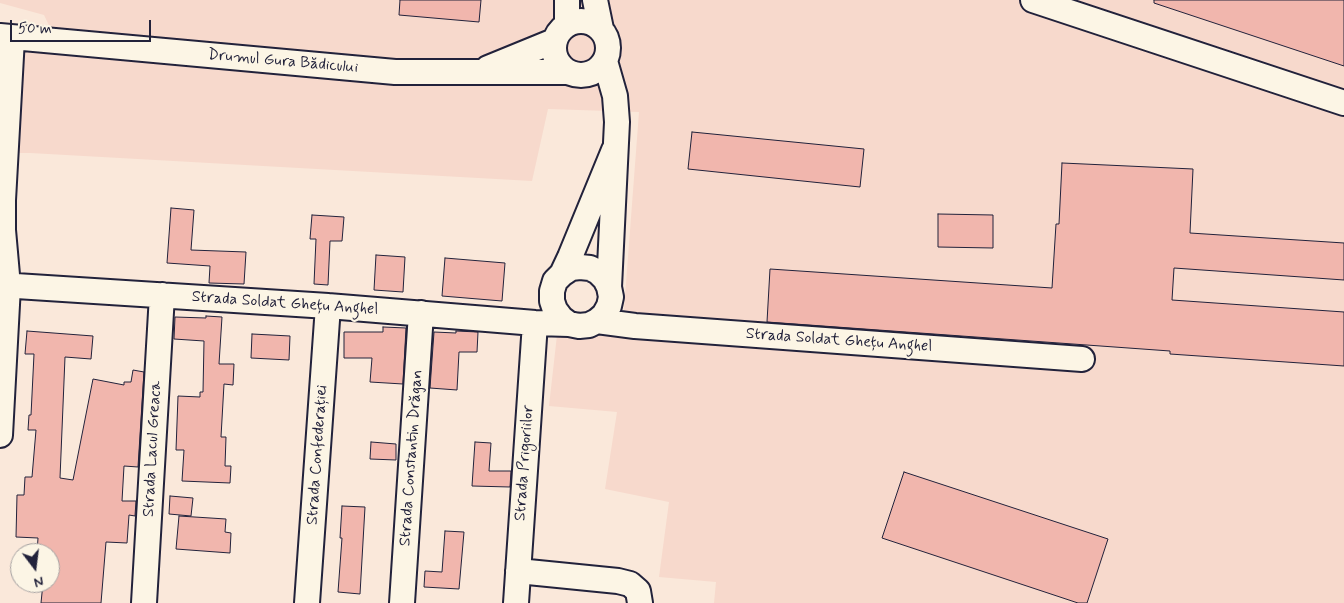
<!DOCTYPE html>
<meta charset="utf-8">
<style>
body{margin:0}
#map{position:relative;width:1344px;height:603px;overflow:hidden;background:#fae8da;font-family:Mynerve,sans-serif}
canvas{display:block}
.north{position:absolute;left:10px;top:543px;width:50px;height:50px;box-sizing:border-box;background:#fcf5e5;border:1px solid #a5a1a1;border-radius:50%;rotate:165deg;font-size:14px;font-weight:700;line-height:20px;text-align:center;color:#22223b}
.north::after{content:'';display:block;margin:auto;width:18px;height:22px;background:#22223b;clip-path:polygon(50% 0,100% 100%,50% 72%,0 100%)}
.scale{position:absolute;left:10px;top:20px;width:141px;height:22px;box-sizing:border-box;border:2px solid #22223b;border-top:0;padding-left:6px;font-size:15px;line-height:18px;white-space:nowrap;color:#22223b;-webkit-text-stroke:4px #fcf5e5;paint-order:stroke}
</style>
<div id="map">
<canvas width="1344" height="603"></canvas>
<div class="north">N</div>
<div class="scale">50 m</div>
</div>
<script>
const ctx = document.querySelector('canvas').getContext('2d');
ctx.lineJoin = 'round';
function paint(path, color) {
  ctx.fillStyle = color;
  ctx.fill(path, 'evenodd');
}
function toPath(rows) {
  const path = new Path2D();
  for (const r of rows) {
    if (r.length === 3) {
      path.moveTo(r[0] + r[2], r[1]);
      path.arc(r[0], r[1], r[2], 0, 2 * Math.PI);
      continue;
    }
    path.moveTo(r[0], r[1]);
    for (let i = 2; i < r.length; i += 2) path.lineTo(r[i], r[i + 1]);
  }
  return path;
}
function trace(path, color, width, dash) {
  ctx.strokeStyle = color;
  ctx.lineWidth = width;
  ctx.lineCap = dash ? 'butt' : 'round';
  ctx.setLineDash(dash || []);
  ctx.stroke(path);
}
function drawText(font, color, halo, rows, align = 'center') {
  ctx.font = font + ' Mynerve,sans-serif';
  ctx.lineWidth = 4.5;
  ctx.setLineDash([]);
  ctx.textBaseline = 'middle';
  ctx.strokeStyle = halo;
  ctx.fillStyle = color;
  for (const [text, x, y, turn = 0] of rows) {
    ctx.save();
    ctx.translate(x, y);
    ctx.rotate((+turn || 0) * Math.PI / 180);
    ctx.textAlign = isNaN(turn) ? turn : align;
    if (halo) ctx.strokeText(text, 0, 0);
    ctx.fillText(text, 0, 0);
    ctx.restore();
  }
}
paint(toPath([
 [0,0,1344,0,1344,603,714,603,716,582,659,577,669,502,605,489,617,412,549,406,557,335,622,336,639,112,548,109,532,181,30,153,0,153,0,49,61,50,44,15,0,3]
]), '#f7d9cc');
const building = toPath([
 [400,0,481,0,479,22,399,15,400,0],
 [1154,0,1344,0,1344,66,1154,3,1154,0],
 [692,132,864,149,860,187,688,169,692,132],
 [1062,163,1193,169,1190,233,1344,243,1344,280,1174,268,1172,300,1344,312,1344,366,1170,354,1170,351,767,322,770,269,1052,288,1056,224,1059,224,1062,163],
 [171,208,194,210,191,250,246,252,244,284,209,283,210,266,167,263,171,208],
 [938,214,993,215,993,248,938,247,938,214],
 [312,215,344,217,342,241,330,241,328,285,314,284,316,239,310,239,312,215],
 [376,255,405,257,403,292,374,290,376,255],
 [445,258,505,263,502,301,442,296,445,258],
 [206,316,222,317,219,364,234,364,233,385,224,384,221,437,226,437,225,466,231,466,230,483,182,481,184,450,176,450,178,396,200,397,200,392,203,392,204,341,174,339,175,317,206,318,206,316],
 [383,327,406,328,403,384,370,382,372,358,344,358,344,332,383,332,383,327],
 [27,331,93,336,91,359,65,357,60,478,73,480,93,379,124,385,124,382,131,382,133,370,144,372,138,467,124,466,122,501,136,501,135,516,129,515,127,543,106,542,101,603,41,603,43,583,50,583,50,553,37,553,38,538,16,537,17,495,24,495,25,477,32,477,36,430,28,430,29,415,31,415,34,354,25,354,27,331],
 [456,331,478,332,477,352,459,352,457,390,430,388,434,332,456,333,456,331],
 [252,334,290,336,289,360,251,358,252,334],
 [371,442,396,444,396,460,370,459,371,442],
 [475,442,491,443,489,471,511,471,510,487,472,486,475,442],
 [904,472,1108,539,1087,603,1078,603,882,538,904,472],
 [170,496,193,498,191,516,169,514,170,496],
 [342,506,365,507,360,594,338,592,342,538,340,538,342,506],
 [179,516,226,519,225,532,231,533,230,553,176,549,179,516],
 [445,531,464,532,459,589,424,587,425,571,442,572,445,531]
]);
paint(building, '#f1b6ad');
trace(building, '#22223b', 1);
const minor = toPath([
 [595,0,601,29],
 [1033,0,1344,103],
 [581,48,27],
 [567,24,567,0],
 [0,36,395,72,567,72],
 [605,61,615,96,617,122,609,287,611,297,609,306,604,315,597,321,589,325,579,326,569,324,561,318,555,310,552,301,552,291,555,281,562,274,570,257,614,150],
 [488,68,554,41],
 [562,274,571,268,580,267,590,268,598,272,605,279,609,287],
 [0,285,328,306,535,323,569,324],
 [597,321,635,326,1082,359],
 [0,435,8,286,3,230,3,200,12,38],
 [518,571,618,581,630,584,638,591,640,603],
 [144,603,162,295],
 [307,603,328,306],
 [402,603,421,313],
 [516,603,535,323]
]);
trace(minor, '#22223b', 28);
trace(minor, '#fcf5e5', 24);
drawText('16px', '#22223b', '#fcf5e5', [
 ["Drumul Gura Bădicului",283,62,5],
 ["Strada Soldat Ghețu Anghel",285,304,4],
 ["Strada Soldat Ghețu Anghel",839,341,4],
 ["Strada Lacul Greaca",153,449,-87],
 ["Strada Confederației",318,455,-86],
 ["Strada Constantin Drăgan",412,458,-86],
 ["Strada Prigoriilor",525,463,-86]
]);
</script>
